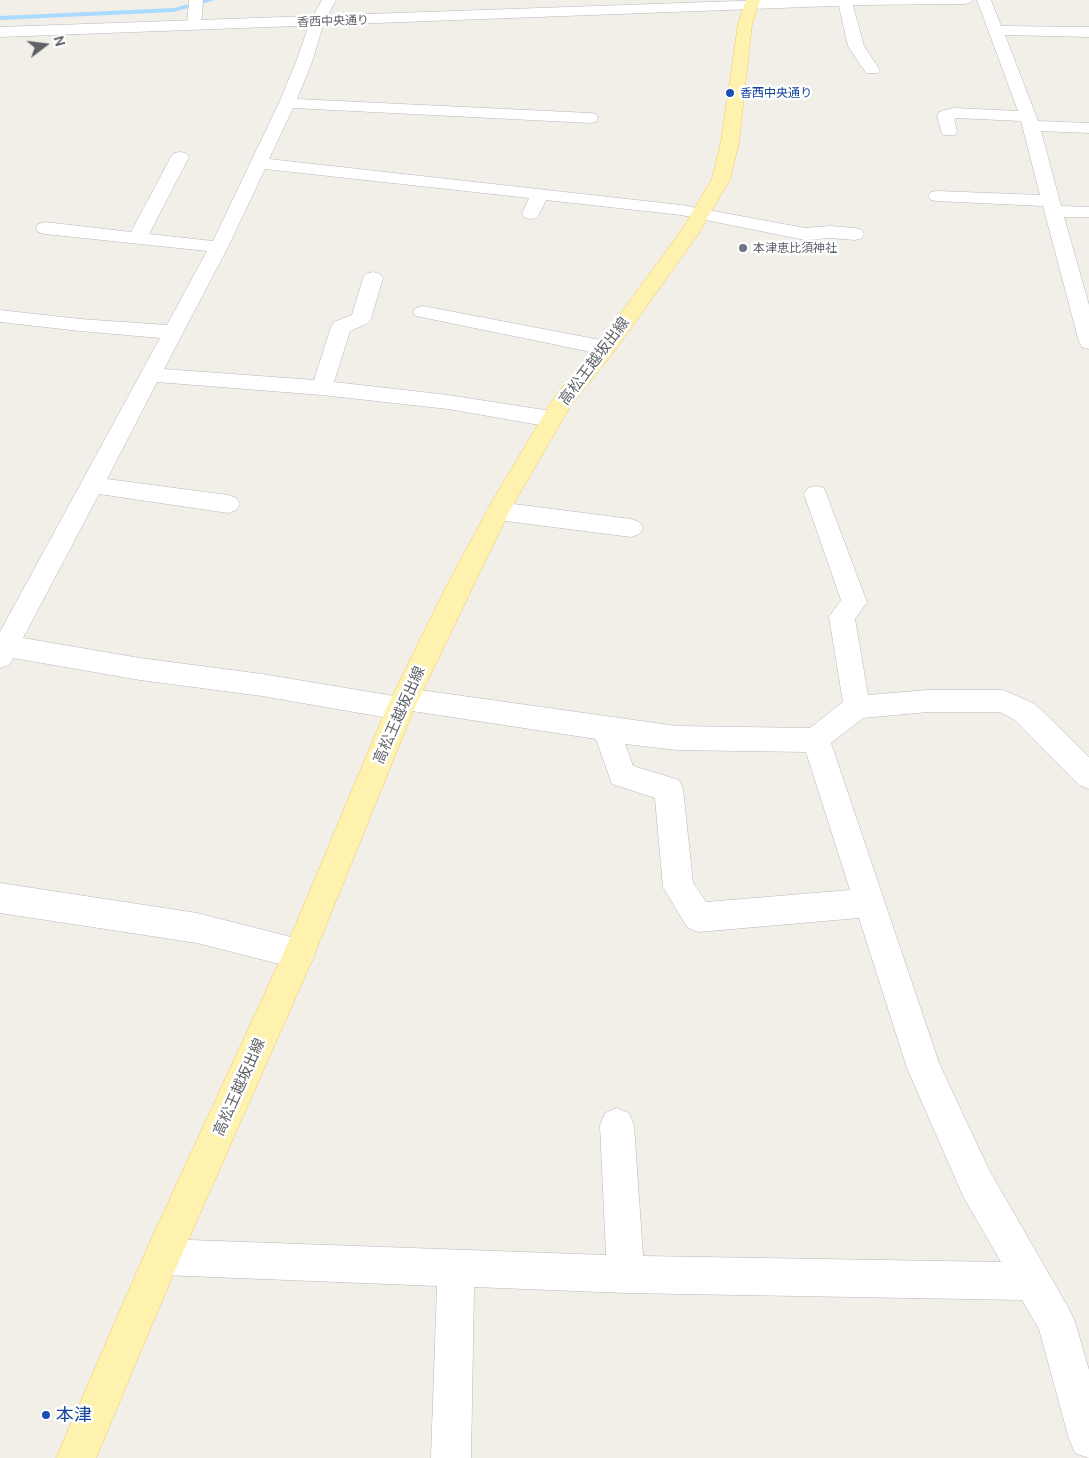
<!DOCTYPE html>
<meta charset="utf-8">
<style>
body{margin:0}
#map{position:relative;width:1089px;height:1458px;overflow:hidden;background:#f1efe8;font-family:Ubuntu,sans-serif}
canvas{display:block}
.north{position:absolute;left:20px;top:20px;width:50px;height:50px;-webkit-text-stroke:4px #fff;paint-order:stroke;rotate:75deg;font-size:14px;font-weight:700;line-height:20px;text-align:center;color:#5f6368}
.north::after{content:'';display:block;margin:auto;width:18px;height:22px;background:#5f6368;clip-path:polygon(50% 0,100% 100%,50% 72%,0 100%)}
</style>
<div id="map">
<canvas width="1089" height="1458"></canvas>
<div class="north">N</div>
</div>
<script>
const ctx = document.querySelector('canvas').getContext('2d');
ctx.lineJoin = 'round';
function toPath(rows) {
  const path = new Path2D();
  for (const r of rows) {
    path.moveTo(r[0], r[1]);
    for (let i = 2; i < r.length; i += 2) path.lineTo(r[i], r[i + 1]);
  }
  return path;
}
function paint(path, color) {
  ctx.fillStyle = color;
  ctx.fill(path, 'evenodd');
}
function trace(path, color, width, dash) {
  ctx.strokeStyle = color;
  ctx.lineWidth = width;
  ctx.lineCap = dash ? 'butt' : 'round';
  ctx.setLineDash(dash || []);
  ctx.stroke(path);
}
function drawText(font, color, halo, rows, align = 'center') {
  ctx.font = font + ' Ubuntu,"Noto Sans JP",sans-serif';
  ctx.lineWidth = 5;
  ctx.setLineDash([]);
  ctx.textBaseline = 'middle';
  ctx.strokeStyle = halo;
  ctx.fillStyle = color;
  for (const [text, x, y, turn = 0] of rows) {
    ctx.save();
    ctx.translate(x, y);
    ctx.rotate((+turn || 0) * Math.PI / 180);
    ctx.textAlign = isNaN(turn) ? turn : align;
    if (halo) ctx.strokeText(text, 0, 0);
    ctx.fillText(text, 0, 0);
    ctx.restore();
  }
}
paint(toPath([
 [204,0,215,0,174,12,0,20,0,16,174,8,204,0]
]), '#aadaff');
const minor = toPath([
 [189,0,203,0,201,25,199,28,194,29,189,28,187,25,189,0],
 [322,0,336,0,324,22,312,62,297,99,590,113,596,114,598,118,596,122,590,123,293,108,269,159,681,205,805,228,830,226,855,228,862,230,864,234,862,238,855,240,830,238,805,240,681,215,546,200,537,218,531,219,525,218,522,214,529,198,265,169,228,247,164,369,314,380,331,327,334,322,352,315,363,278,366,274,373,272,380,274,383,278,371,319,368,323,350,331,334,382,448,395,551,411,559,414,562,419,559,424,551,427,448,409,322,395,157,382,107,479,228,495,236,498,240,504,236,510,228,513,99,494,23,638,140,658,262,674,394,696,396,691,406,688,677,726,810,728,843,702,829,617,841,600,804,494,808,488,816,486,824,488,867,602,855,619,868,695,928,690,1003,690,1035,704,1089,757,1089,789,1079,785,1015,720,1000,712,928,712,863,718,831,743,939,1063,989,1170,1069,1309,1075,1322,1089,1370,1089,1458,1075,1453,1069,1439,1039,1329,1022,1300,626,1293,474,1287,471,1458,431,1458,437,1286,162,1275,149,1270,144,1257,149,1244,162,1239,606,1255,600,1125,605,1113,617,1108,629,1113,634,1125,643,1256,1001,1262,963,1196,907,1068,859,918,698,932,687,927,663,887,655,798,612,784,596,739,412,711,410,717,400,720,262,696,140,680,13,658,9,665,0,668,0,632,160,338,80,331,0,322,0,310,80,319,167,325,207,251,45,234,38,232,36,228,38,224,45,222,131,232,171,157,174,153,180,152,186,153,189,157,149,234,213,241,279,103,296,62,310,22,322,0],
 [625,744,677,750,806,752,850,890,706,902,693,883,683,789,679,780,633,766,625,744],
 [839,0,851,0,852,2,864,46,880,70,878,73,866,73,848,46,838,2,839,0],
 [977,0,991,0,1001,26,1089,27,1089,37,1005,35,1038,121,1089,123,1089,133,1041,131,1061,206,1089,207,1089,217,1064,217,1089,305,1089,349,1082,347,1079,342,1043,206,937,201,931,200,928,196,931,192,937,191,1040,195,1021,121,956,118,954,119,957,131,955,135,943,135,941,131,937,116,939,112,949,109,955,108,1018,111,977,0],
 [423,306,606,341,613,343,616,348,613,353,606,355,416,316,413,312,416,308,423,306],
 [498,502,631,519,639,522,643,528,639,534,631,537,498,520,490,517,486,511,490,505,498,502],
 [0,883,197,913,299,939,310,943,315,954,310,965,299,969,197,943,0,913,0,883]
]);
const tertiary = toPath([
 [766,0,972,0,970,3,965,4,860,5,0,37,0,27,766,0]
]);
const primary = toPath([
 [746,0,760,0,752,24,739,142,730,179,697,236,613,353,571,405,509,512,414,709,310,965,175,1270,96,1458,56,1458,149,1244,288,943,386,709,444,591,490,505,555,396,599,343,681,231,712,179,721,142,738,24,746,0]
]);
trace(minor, '#b5b8bc', 1);
trace(tertiary, '#b5b8bc', 1);
trace(primary, '#f2c960', 1);
paint(minor, '#fff');
paint(tertiary, '#fff');
paint(primary, '#fff2af');
for (const [x, y, r, color] of [
 [730,93,5,"#1a4fb4"],
 [743,248,5,"#6b7280"],
 [46,1415,5,"#1a4fb4"]
]) {
  const dot = new Path2D();
  dot.arc(x, y, r, 0, 2 * Math.PI);
  ctx.fillStyle = color;
  ctx.fill(dot);
  trace(dot, '#fff', 2);
}
drawText('12px', '#5f6368', '#fff', [
 ["香西中央通り",333,21,-2]
]);
drawText('12px', '#164399', '#fff', [
 ["香西中央通り",740,93]
], 'left');
drawText('12px', '#5b616d', '#fff', [
 ["本津恵比須神社",753,248]
], 'left');
drawText('15px', '#5f6368', '#fff', [
 ["高松王越坂出線",594,361,-53],
 ["高松王越坂出線",399,715,-66],
 ["高松王越坂出線",239,1087,-66]
]);
drawText('18px', '#164399', '#fff', [
 ["本津",56,1415]
], 'left');
</script>
